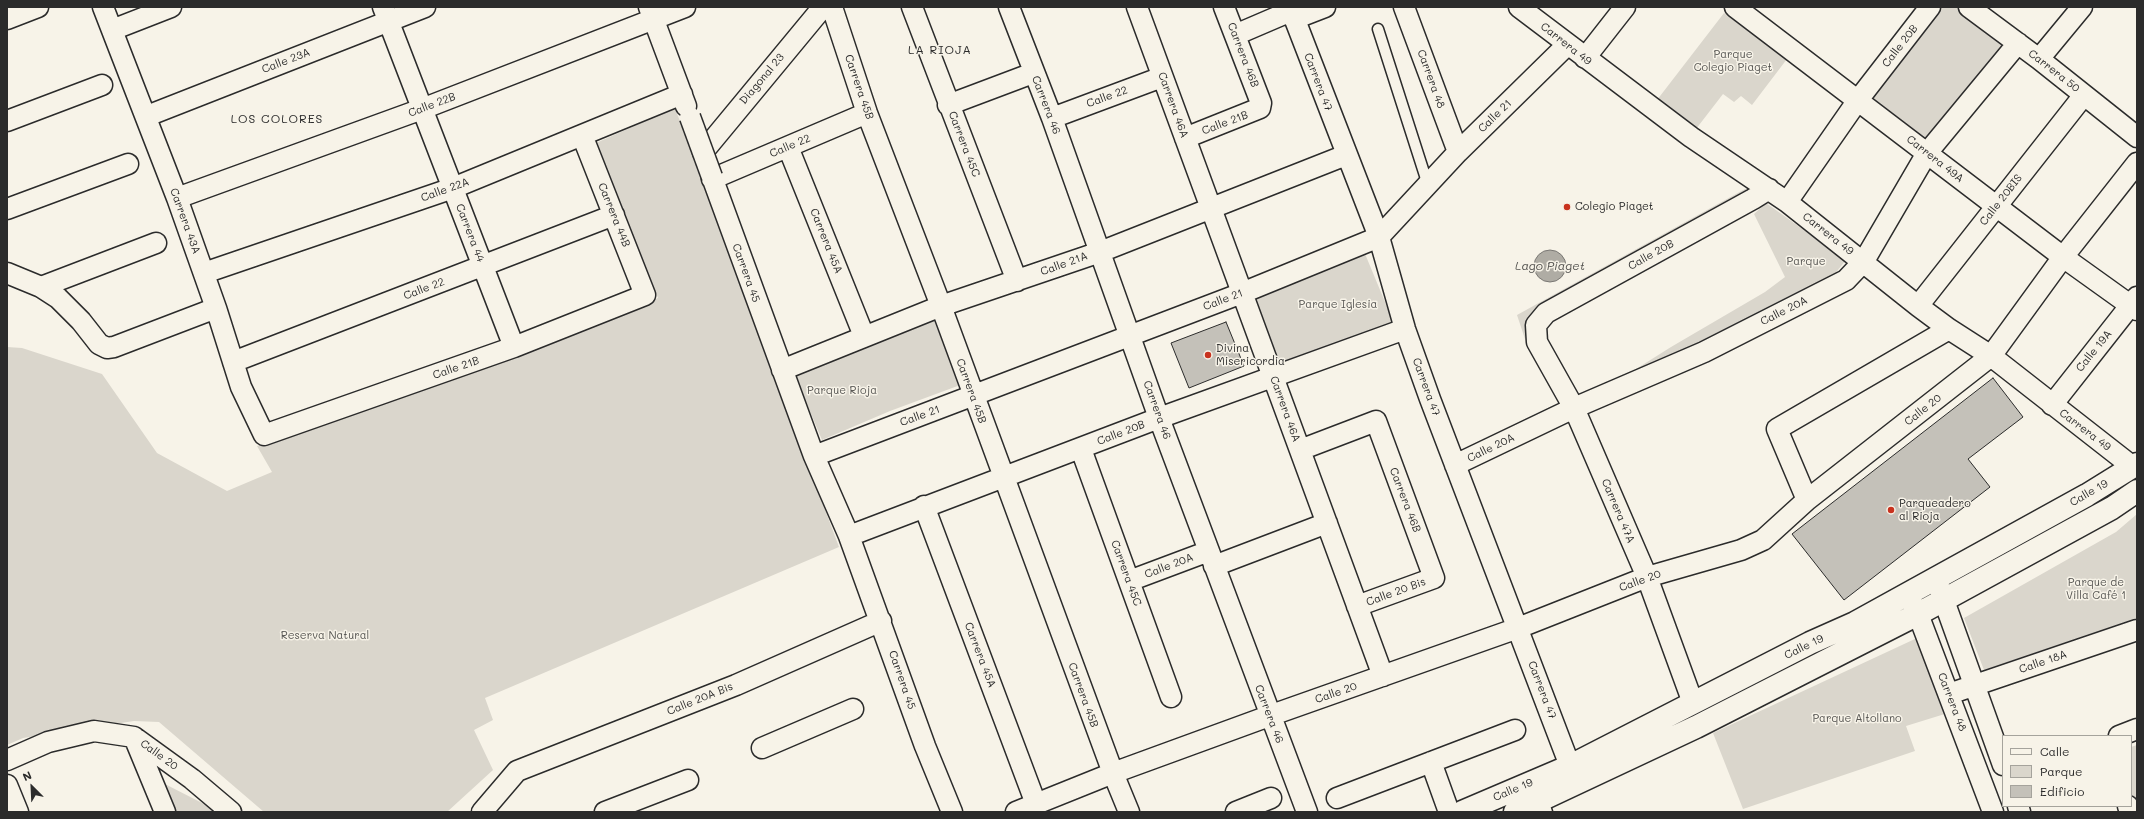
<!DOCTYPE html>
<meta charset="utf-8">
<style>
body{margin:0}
#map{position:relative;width:2144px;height:819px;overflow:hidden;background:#f7f3e8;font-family:Mali,sans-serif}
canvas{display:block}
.frame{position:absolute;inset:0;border:8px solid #2b2b2b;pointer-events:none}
.legend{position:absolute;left:2002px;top:735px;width:130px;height:72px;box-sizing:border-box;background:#f7f3e8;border:1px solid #a5a39c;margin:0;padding:5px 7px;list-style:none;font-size:12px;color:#2b2b2b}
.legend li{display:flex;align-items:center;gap:8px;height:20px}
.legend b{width:20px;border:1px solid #a5a39c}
.north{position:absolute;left:12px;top:767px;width:40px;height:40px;-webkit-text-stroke:3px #f7f3e8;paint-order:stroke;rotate:336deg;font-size:11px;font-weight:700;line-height:16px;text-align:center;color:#2b2b2b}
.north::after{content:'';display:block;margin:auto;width:14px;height:18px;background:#2b2b2b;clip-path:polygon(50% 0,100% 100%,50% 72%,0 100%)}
</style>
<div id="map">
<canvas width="2144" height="819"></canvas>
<div class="frame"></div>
<ul class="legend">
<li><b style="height:5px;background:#f7f3e8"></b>Calle</li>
<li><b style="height:11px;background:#dad6cc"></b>Parque</li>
<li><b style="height:11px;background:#c4c1b9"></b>Edificio</li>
</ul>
<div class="north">N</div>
</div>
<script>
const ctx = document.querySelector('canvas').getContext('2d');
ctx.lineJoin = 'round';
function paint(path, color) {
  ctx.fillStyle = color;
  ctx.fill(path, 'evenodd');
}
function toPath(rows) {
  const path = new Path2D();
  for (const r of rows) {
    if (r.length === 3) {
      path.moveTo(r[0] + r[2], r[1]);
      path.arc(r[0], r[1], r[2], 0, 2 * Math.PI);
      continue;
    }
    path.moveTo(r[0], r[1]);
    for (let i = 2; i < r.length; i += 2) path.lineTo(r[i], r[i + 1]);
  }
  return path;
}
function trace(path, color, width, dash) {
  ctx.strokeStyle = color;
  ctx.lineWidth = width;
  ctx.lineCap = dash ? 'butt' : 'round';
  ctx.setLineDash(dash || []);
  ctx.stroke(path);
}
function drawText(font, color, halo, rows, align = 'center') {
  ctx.font = font + ' Mali,sans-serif';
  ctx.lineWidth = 3;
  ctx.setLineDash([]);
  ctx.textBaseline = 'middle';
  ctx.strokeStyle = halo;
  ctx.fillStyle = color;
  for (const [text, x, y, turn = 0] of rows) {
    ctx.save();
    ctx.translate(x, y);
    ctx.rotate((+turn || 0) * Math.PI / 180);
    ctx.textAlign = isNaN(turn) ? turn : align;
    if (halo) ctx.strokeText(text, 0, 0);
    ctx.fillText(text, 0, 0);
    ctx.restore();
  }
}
paint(toPath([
 [1935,7,1958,7,2010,46,1927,145,1866,97],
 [1724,13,1787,59,1752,105,1741,96,1734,102,1723,94,1696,129,1657,100],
 [675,108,839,547,485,698,493,720,474,730,493,770,447,812,264,812,159,722,134,721,23,738,7,745,7,347,22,348,102,374,157,453,227,491,272,472,257,446,658,298,596,143],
 [1754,184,1760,188,1533,316,1535,342,1526,342,1517,315],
 [1766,203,1846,260,1833,276,1590,398,1671,347,1765,292,1785,277,1754,214],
 [1363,249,1395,326,1280,373,1250,299],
 [935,312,963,384,890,411,822,440,793,371],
 [2137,514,2137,618,1984,670,1964,618,2116,532],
 [1917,638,1948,713,1906,726,1915,751,1743,809,1713,733],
 [2137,745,2137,809,2131,792,2131,747],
 [161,782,206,805,215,812,173,812]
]), '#dad6cc');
const water = toPath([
 [1550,266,16]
]);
paint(water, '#afaca4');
trace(water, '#7a7874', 1);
const building = toPath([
 [1226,322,1244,366,1189,388,1171,343,1226,322],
 [1993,378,2023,417,1968,459,1990,487,1844,600,1792,534,1993,378]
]);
paint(building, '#c4c1b9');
trace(building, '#2b2b2b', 1);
const service = toPath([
 [1378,29,1428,185],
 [1543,800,1547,812]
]);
const minor = toPath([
 [103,7,177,198,216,308,241,387,264,435,514,347,645,295,582,135],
 [383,7,514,347],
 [649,7,686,106],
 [832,7,867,113,941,306,1113,773,1129,812],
 [912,7,1017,281],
 [1009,7,1052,118,1159,418,1307,812],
 [1137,7,1383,676],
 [1290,7,1379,237,1405,329,1430,399,1570,766],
 [1404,7,1458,152],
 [1519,7,1691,137,1787,202,1918,306,1949,329,1991,356,2133,467],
 [1735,7,2063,257,2137,310],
 [1969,7,2039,59,2137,137],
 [7,19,38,7],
 [1294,19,1325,7],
 [112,30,171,7],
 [1235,35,1291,11],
 [1585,58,1625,7],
 [2039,59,2082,7],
 [948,105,1033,73],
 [147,116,425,7],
 [1052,118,1162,77],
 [7,121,102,85],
 [1185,138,1260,108,1261,103,1224,7],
 [788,147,864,336],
 [703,152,823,7],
 [712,177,814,456,849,536],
 [712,179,867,113],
 [177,198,422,109,685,7],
 [1787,202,1858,100,1930,7],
 [7,209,128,164],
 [7,273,41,287,58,298,81,321,99,344,107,348,114,347,216,308],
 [204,273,453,188,682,94],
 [41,287,156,243],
 [1918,306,2084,95],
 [233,362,614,215],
 [782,370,941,306,1100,252,1346,155],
 [2052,405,2137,297],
 [1081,449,1171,697],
 [1300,450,1376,421,1434,578,1357,606],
 [814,456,1242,293,1379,237,1458,152,1567,45],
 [1455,465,1574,408,1704,352,1846,280,1864,261,1927,153,2018,43],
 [1807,500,1777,429,1949,329],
 [924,506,1036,804],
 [1214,566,1327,523],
 [1129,581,1209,551],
 [1938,584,2003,765],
 [1910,599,1918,614,1993,812],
 [1949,694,2137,630],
 [1693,703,1647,577,1574,408,1537,342,1536,325,1546,313,1753,199,1769,189],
 [2119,736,2137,729],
 [134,737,165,812],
 [762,748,853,709],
 [7,760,48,742,94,731,134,737,192,779,231,812],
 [1431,762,1449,812],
 [7,785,18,812],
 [1337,798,1515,730],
 [2018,806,2020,812],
 [2128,806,2130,812],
 [482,812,517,771,736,685,881,621],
 [605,812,688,780],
 [952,812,925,746,849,536,1159,418,1405,329],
 [1016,812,1113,773,1269,716,1518,628,1647,577,1741,550,1763,540,1807,500,1991,356,2063,257,2137,163],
 [1236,812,1271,798]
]);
const secondary = toPath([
 [1462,812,1570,766,1810,643,1855,623,2087,495,2137,464],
 [1515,812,1696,727,1918,614,2112,508,2137,491]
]);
trace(service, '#2b2b2b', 13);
trace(minor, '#2b2b2b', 23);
trace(secondary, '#2b2b2b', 25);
trace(service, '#f7f3e8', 10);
trace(minor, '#f7f3e8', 20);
trace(secondary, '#f7f3e8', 22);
const minorBridge = toPath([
 [690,117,712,177]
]);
trace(minorBridge, '#2b2b2b', 23, []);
trace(minorBridge, '#f7f3e8', 20);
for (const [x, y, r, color] of [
 [1567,207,4,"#c8321e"],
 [1208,355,4,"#c8321e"],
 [1891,510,4,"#c8321e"]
]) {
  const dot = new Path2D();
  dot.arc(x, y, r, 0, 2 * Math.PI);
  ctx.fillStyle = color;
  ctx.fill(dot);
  trace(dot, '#f7f3e8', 1.5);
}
drawText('11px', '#2b2b2b', '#f7f3e8', [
 ["Carrera 49",1566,44,38],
 ["Calle 20B",1900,46,-52],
 ["Carrera 46B",1243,55,69],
 ["Calle 23A",286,61,-21],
 ["Carrera 50",2054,71,38],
 ["Diagonal 23",762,79,-50],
 ["Carrera 48",1431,79,70],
 ["Carrera 47",1318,82,69],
 ["Carrera 45B",859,87,71],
 ["Calle 22",1107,97,-20],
 ["Calle 22B",432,105,-21],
 ["Carrera 46",1046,105,69],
 ["Carrera 46A",1173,105,70],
 ["Calle 21",1495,116,-44],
 ["Calle 21B",1225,123,-21],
 ["Carrera 45C",964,144,69],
 ["Calle 22",790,146,-23],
 ["Carrera 49A",1935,159,38],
 ["Calle 22A",445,190,-20],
 ["Calle 20BIS",2001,200,-52],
 ["Carrera 44B",614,215,68],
 ["Carrera 43A",185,221,70],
 ["Carrera 44",470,233,69],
 ["Carrera 49",1828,234,38],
 ["Carrera 45A",826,241,68],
 ["Calle 20B",1651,255,-29],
 ["Calle 21A",1064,264,-20],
 ["Carrera 45",746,273,70],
 ["Calle 22",424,289,-21],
 ["Calle 21",1223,300,-21],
 ["Calle 20A",1784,311,-27],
 ["Calle 19A",2094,351,-51],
 ["Calle 21B",456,368,-19],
 ["Carrera 47",1426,387,70],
 ["Carrera 45B",971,391,70],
 ["Carrera 46A",1285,409,70],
 ["Carrera 46",1157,410,70],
 ["Calle 20",1923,410,-38],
 ["Calle 21",920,416,-20],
 ["Carrera 49",2085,430,37],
 ["Calle 20B",1121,433,-21],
 ["Calle 20A",1491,448,-26],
 ["Calle 19",2089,493,-30],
 ["Carrera 46B",1405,500,69],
 ["Carrera 47A",1618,511,67],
 ["Calle 20A",1169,566,-21],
 ["Carrera 45C",1126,573,70],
 ["Calle 20",1640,581,-20],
 ["Calle 20 Bis",1396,592,-20],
 ["Calle 19",1804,647,-26],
 ["Carrera 45A",980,655,69],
 ["Calle 18A",2043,662,-19],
 ["Carrera 45",902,680,71],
 ["Carrera 47",1542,690,69],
 ["Calle 20",1336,693,-19],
 ["Carrera 45B",1083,695,70],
 ["Calle 20A Bis",700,699,-22],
 ["Carrera 48",1952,702,69],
 ["Carrera 46",1269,714,69],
 ["Calle 20",159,755,36],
 ["Calle 19",1513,790,-23]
]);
drawText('11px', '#575653', '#f7f3e8', [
 ["Parque",1733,55],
 ["Colegio Piaget",1733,68],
 ["Parque",1806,262],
 ["Parque Iglesia",1338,305],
 ["Parque Rioja",842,391],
 ["Parque de",2096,583],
 ["Villa Café 1",2096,596],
 ["Reserva Natural",325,636],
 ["Parque Altollano",1857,719]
]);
drawText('11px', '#2b2b2b', '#f7f3e8', [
 ["Colegio Piaget",1575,207],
 ["Divina",1216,349],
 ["Misericordia",1216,362],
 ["Parqueadero",1899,504],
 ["al Rioja",1899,517]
], 'left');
ctx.letterSpacing = '1px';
drawText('12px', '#2b2b2b', '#f7f3e8', [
 ["LA RIOJA",940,50],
 ["LOS COLORES",277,119]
]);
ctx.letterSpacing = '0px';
drawText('italic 12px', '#53524f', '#f7f3e8', [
 ["Lago Piaget",1550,266]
]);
</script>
